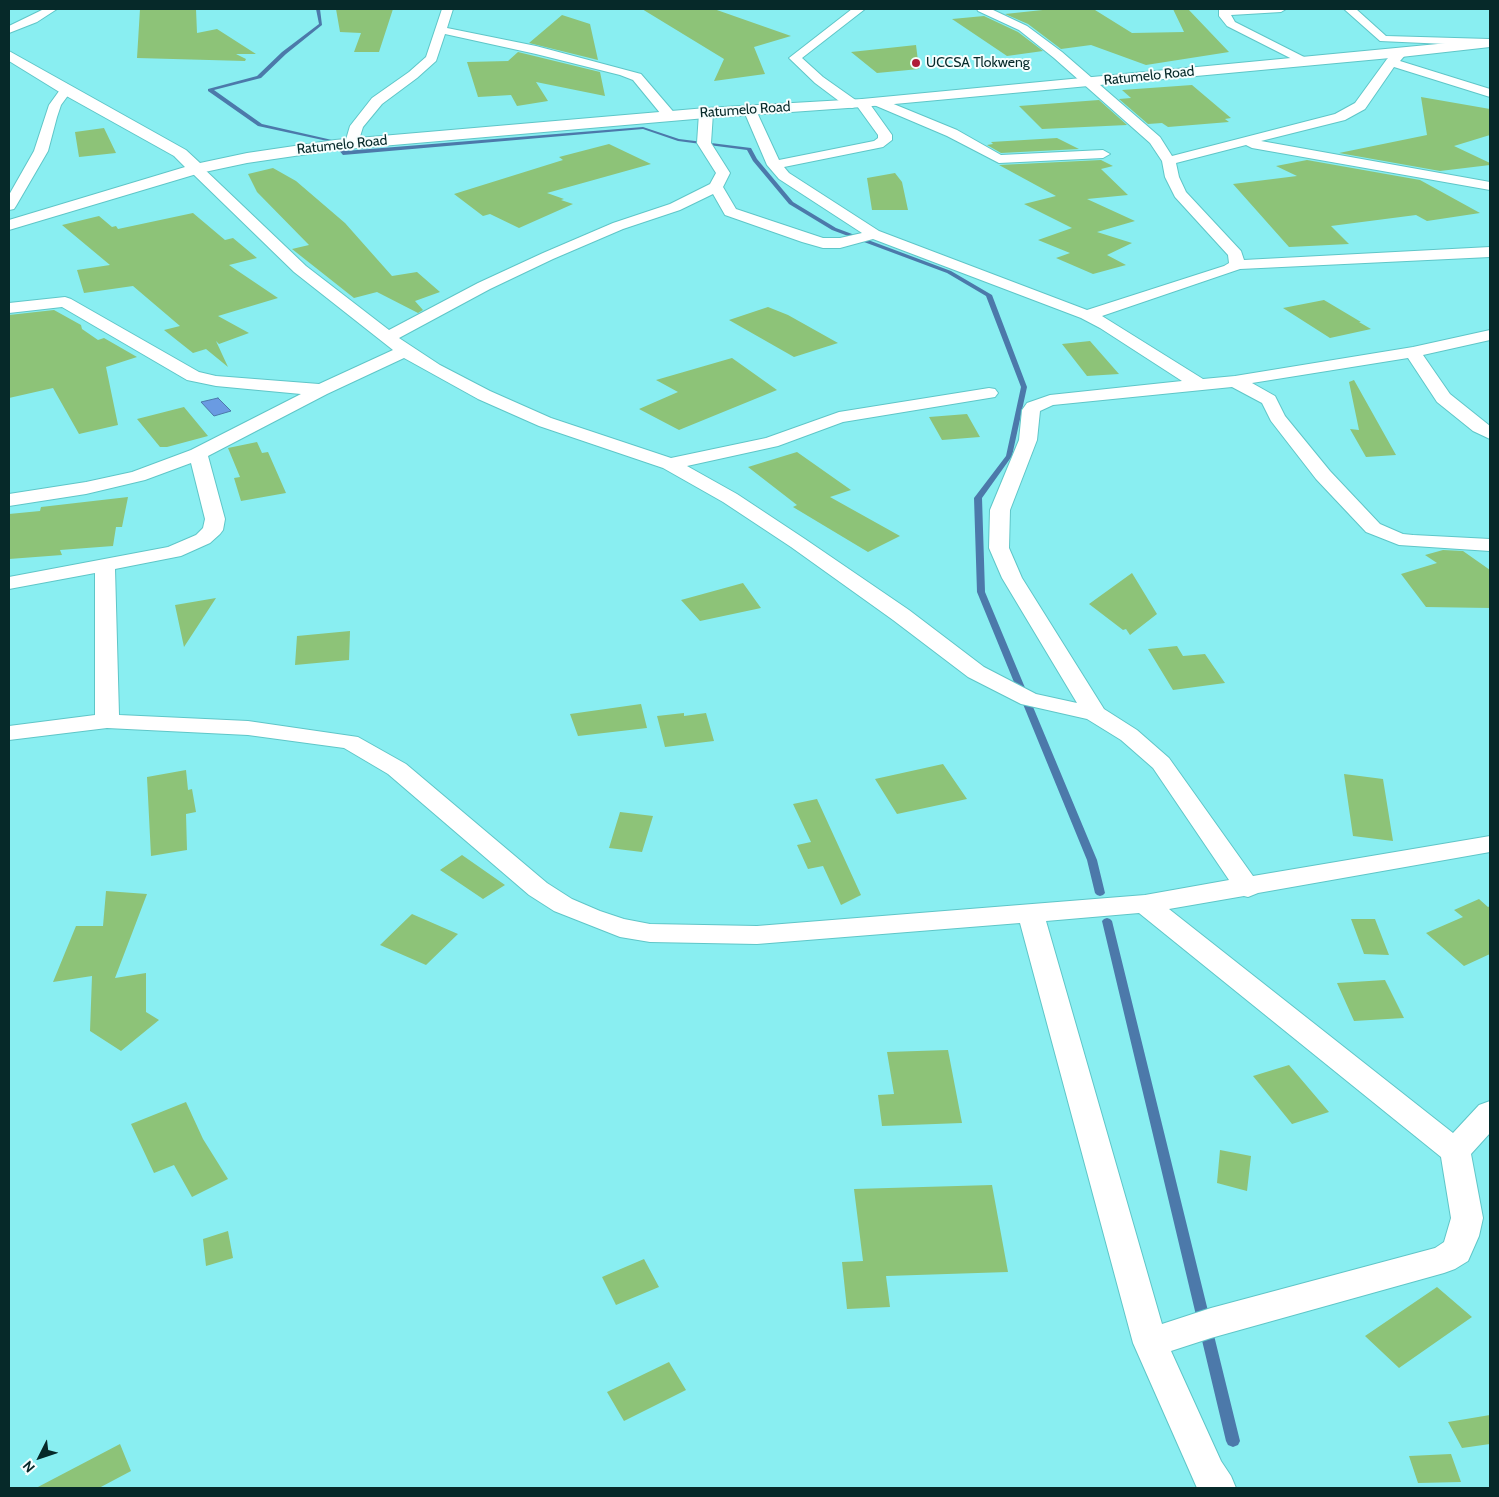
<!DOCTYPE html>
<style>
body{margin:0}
#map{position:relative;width:1499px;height:1497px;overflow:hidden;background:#89eef1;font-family:Cabin,sans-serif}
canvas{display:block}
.frame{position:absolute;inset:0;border:10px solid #062929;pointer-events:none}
.north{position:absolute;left:15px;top:1432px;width:50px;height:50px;-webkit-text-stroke:4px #f5fefe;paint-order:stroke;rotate:229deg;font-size:14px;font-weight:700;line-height:20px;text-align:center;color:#062929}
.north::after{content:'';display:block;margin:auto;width:18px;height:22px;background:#062929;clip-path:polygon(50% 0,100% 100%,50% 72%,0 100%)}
</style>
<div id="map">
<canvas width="1499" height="1497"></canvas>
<div class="frame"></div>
<div class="north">N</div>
</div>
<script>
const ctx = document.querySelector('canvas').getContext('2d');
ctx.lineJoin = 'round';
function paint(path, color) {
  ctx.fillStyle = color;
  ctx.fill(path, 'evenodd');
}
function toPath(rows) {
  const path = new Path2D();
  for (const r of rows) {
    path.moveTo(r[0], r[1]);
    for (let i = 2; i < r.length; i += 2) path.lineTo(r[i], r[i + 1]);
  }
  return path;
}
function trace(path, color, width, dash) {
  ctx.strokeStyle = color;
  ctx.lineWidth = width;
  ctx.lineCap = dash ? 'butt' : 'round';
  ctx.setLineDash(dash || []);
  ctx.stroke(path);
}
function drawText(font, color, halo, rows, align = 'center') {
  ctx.font = font + ' Cabin,sans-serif';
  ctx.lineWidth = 4;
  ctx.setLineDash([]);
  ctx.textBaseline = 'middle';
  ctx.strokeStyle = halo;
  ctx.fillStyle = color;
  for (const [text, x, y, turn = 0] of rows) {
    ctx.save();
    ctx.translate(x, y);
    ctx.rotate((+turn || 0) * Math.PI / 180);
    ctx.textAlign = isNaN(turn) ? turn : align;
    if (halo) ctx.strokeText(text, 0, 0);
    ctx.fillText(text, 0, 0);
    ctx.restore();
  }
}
const water = toPath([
 [218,398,231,411,214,416,201,402,218,398]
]);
paint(water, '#6a9be2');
trace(water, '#4c79aa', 1);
paint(toPath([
 [316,9,320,9,322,25,286,54,261,78,214,90,262,124,332,140,332,142,258,126,208,91,208,89,257,76,282,52,319,24,316,9],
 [643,127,679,139,751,148,757,159,793,202,836,228,951,271,992,295,1027,387,1012,456,982,498,985,592,1097,860,1105,893,1103,895,1100,896,1097,895,1095,893,1087,860,977,592,974,498,1006,456,1021,387,986,296,947,273,832,230,789,204,753,161,747,150,678,141,643,129,343,155,337,148,342,147,345,151,643,127],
 [1107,918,1110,919,1112,921,1240,1441,1238,1445,1233,1447,1228,1445,1226,1441,1102,921,1104,919,1107,918]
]), '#4c79aa');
paint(toPath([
 [140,9,196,9,197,33,217,29,256,54,236,54,246,59,245,61,137,58],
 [336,9,393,9,379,52,354,52,361,33,340,32],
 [642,9,714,9,791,36,754,47,765,74,714,81,724,59],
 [1052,9,1095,10,1132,33,1184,32,1173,9,1188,9,1229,52,1146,65,1091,45,1061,49,1028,24,1005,14],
 [562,15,590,24,598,60,529,43],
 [984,16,1018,32,1043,51,1007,56,952,19],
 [916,45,919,69,877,73,851,52],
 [518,52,600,72,605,96,536,82,548,101,517,106,511,95,478,97,467,62,508,61],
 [1192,85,1231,118,1225,119,1229,122,1168,127,1162,123,1148,124,1119,99,1131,98,1122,90],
 [1421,97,1490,109,1490,135,1454,146,1490,163,1490,165,1440,171,1339,153,1427,135],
 [1099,100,1127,125,1042,129,1019,106],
 [104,128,116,153,79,157,75,132],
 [1057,138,1079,149,1001,153,987,145,993,144,991,142],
 [609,144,651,164,547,193,564,199,561,200,573,204,519,228,490,214,483,216,454,194,563,160,559,157],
 [1101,160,1113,166,1101,169,1128,195,1087,199,1135,221,1097,232,1132,243,1107,255,1126,265,1093,274,1056,258,1070,253,1038,240,1072,228,1024,204,1056,196,999,165],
 [1307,160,1420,180,1480,213,1427,221,1416,215,1331,226,1349,244,1289,247,1233,184,1297,176,1276,166],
 [273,168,296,181,345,223,392,276,417,272,440,292,415,301,423,310,418,313,377,292,354,298,292,249,309,245,257,192,248,174],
 [895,173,902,182,908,210,872,210,867,178],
 [193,213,225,240,233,238,257,258,229,265,278,298,218,316,249,333,219,344,216,341,228,367,206,349,193,353,164,330,180,326,133,286,84,293,77,270,110,265,62,225,99,216,112,227,116,226,118,229],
 [1324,300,1361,322,1359,322,1371,329,1330,338,1283,308],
 [768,307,788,315,838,343,794,357,729,320],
 [54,310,81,325,82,329,98,340,104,338,137,357,106,367,118,425,79,434,53,388,9,398,9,315],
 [1090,341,1119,374,1087,376,1062,344],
 [732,358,777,390,679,430,639,409,678,392,656,380],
 [1354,380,1396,455,1366,457,1350,429,1359,430,1349,382],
 [184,407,208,436,167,447,160,447,137,419],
 [967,414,980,437,942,440,929,417],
 [257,442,262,453,268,452,286,493,241,501,234,478,240,477,228,448],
 [797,452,851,490,830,497,900,536,868,552,793,507,797,505,748,467],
 [128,497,122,527,116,527,113,546,60,550,62,555,9,559,9,514,40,511,41,507],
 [1443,550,1463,551,1490,570,1490,608,1426,607,1401,574,1437,563,1425,555],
 [1132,573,1157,614,1130,635,1126,629,1123,630,1089,604],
 [743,583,761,608,700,621,681,600],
 [216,598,184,647,175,605],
 [350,631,349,660,295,665,297,636],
 [1177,646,1183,656,1205,654,1225,683,1173,690,1148,649],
 [641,704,647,728,578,736,570,714],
 [684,713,684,716,706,713,714,741,665,747,657,716],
 [943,764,967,799,897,814,875,779],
 [186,770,188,790,192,789,196,812,186,814,187,850,151,856,147,777],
 [1344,774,1383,779,1393,841,1353,836],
 [817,799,861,895,841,905,823,866,808,869,797,845,811,842,793,804],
 [620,812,653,816,642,852,609,848],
 [462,855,505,885,483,899,440,870],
 [106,891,147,894,115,978,146,973,146,1012,159,1020,121,1051,90,1031,92,976,53,982,76,926,103,926],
 [1479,899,1488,907,1490,906,1490,954,1464,966,1426,933,1463,917,1454,910],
 [412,914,458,934,426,965,380,945],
 [1351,919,1375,919,1389,955,1364,954],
 [1385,980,1404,1018,1354,1021,1337,983],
 [948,1050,962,1123,882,1126,878,1095,894,1094,887,1052],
 [1289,1065,1329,1112,1292,1124,1253,1076],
 [186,1102,203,1139,228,1179,192,1197,174,1165,154,1173,131,1124],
 [1220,1150,1251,1156,1247,1191,1217,1183],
 [992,1185,1008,1272,886,1276,890,1307,847,1309,842,1262,863,1261,854,1189],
 [228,1231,233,1258,206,1266,203,1239],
 [644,1259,659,1287,616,1305,602,1277],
 [1437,1287,1472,1317,1399,1368,1365,1336],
 [669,1362,686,1390,624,1421,607,1392],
 [1490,1415,1490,1444,1462,1448,1448,1422],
 [120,1444,131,1471,99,1488,36,1488],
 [1451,1454,1461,1482,1418,1483,1409,1456]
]), '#8dc378');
const minor = toPath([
 [44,9,57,9,37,22,9,33,9,26,44,9],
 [442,9,453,9,447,28,536,46,641,74,677,116,670,120,665,119,633,80,620,75,536,54,445,34,436,61,417,78,382,104,363,127,357,146,347,146,345,143,350,126,372,98,409,72,426,57,442,9],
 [852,9,865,9,802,58,823,77,857,101,862,99,867,100,892,135,892,140,883,147,784,167,789,173,879,231,1087,310,1224,266,1229,263,1228,255,1175,197,1165,177,1162,161,1150,143,1054,58,1019,30,978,11,977,9,991,9,1027,26,1062,52,1160,137,1172,156,1335,114,1355,103,1387,59,1397,50,1401,49,1407,53,1400,61,1490,89,1490,97,1394,67,1365,109,1345,120,1261,141,1490,182,1490,190,1252,148,1246,145,1176,163,1179,177,1186,192,1241,251,1244,260,1490,247,1490,257,1240,269,1102,316,1203,379,1235,376,1413,347,1490,330,1490,340,1423,355,1450,394,1490,426,1490,439,1473,431,1437,402,1408,358,1252,383,1275,396,1285,416,1330,471,1380,524,1403,534,1413,535,1490,539,1490,551,1399,545,1366,532,1316,479,1271,421,1262,403,1232,387,1053,405,1040,411,1037,440,1010,510,1009,548,1022,578,1104,709,1137,730,1169,758,1253,876,1490,836,1490,852,1258,893,1248,897,1244,896,1169,909,1453,1133,1479,1105,1490,1101,1490,1133,1471,1154,1483,1218,1479,1236,1468,1261,1455,1269,1444,1273,1211,1338,1171,1351,1221,1461,1231,1476,1236,1488,1197,1488,1133,1343,1020,923,757,944,650,942,620,937,554,911,529,895,388,774,344,748,248,735,107,728,9,740,9,726,95,715,95,573,9,589,9,577,168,547,196,535,203,528,205,519,191,463,145,480,86,494,9,506,9,494,86,482,132,472,191,450,301,394,216,386,187,380,62,307,9,313,9,303,65,297,71,299,199,372,216,376,319,384,393,350,294,272,191,172,189,169,191,166,201,166,306,266,389,330,478,283,543,253,613,223,670,204,710,184,716,173,697,143,699,113,706,109,713,113,711,143,730,173,723,187,736,209,823,238,840,238,862,233,779,179,767,165,743,109,744,106,754,106,779,160,874,141,878,138,878,135,857,106,852,108,847,107,815,83,789,58,852,9],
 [713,194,725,215,802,242,823,248,840,248,873,239,1081,318,1100,328,1182,381,1050,395,1027,403,1022,410,1019,440,990,510,989,548,1002,578,1077,703,1036,694,984,667,909,610,805,539,737,494,687,466,778,446,843,422,995,397,998,393,995,389,989,388,839,412,766,438,671,458,551,418,490,391,440,365,399,338,490,289,553,259,623,229,680,210,713,194],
 [404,358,478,399,539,426,663,468,723,502,791,547,893,620,968,677,1021,704,1087,719,1121,740,1153,768,1229,880,1145,895,757,926,650,924,624,919,600,911,572,899,547,883,406,764,358,737,248,721,119,715,115,569,181,556,210,543,220,534,223,530,225,519,208,456,327,394,404,358],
 [1139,913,1441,1157,1451,1218,1444,1242,1435,1248,1211,1308,1162,1324,1046,921,1139,913],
 [1219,9,1286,9,1281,12,1231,15,1235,22,1312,61,1306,65,1302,64,1227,26,1219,16,1219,9],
 [1344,9,1356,9,1386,36,1489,39,1490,46,1380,41,1344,9],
 [66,86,72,90,61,105,57,117,48,151,16,206,14,209,9,210,9,195,34,151,49,105,62,87,66,86],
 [879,98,957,130,1001,155,1103,150,1110,154,1103,158,999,163,947,136,874,105,873,102,879,98]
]);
const tertiary = toPath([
 [1490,39,1490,47,1401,57,862,107,706,118,335,150,247,163,200,173,9,230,9,220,185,167,174,156,61,93,9,61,9,51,186,150,200,163,247,153,335,140,706,108,862,99,1490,39]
]);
trace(minor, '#5fc6c8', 2);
trace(tertiary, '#5fc6c8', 2);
paint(minor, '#fff');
paint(tertiary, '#fff');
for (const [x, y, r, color] of [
 [916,63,5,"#af1b38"]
]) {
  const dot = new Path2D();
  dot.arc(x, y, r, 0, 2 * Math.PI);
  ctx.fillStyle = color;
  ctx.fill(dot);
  trace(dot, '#f5fefe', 2);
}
drawText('14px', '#062929', '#f5fefe', [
 ["UCCSA Tlokweng",926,63]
], 'left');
drawText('14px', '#062929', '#f5fefe', [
 ["Ratumelo Road",1149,76,-6],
 ["Ratumelo Road",745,110,-4],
 ["Ratumelo Road",342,145,-6]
]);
</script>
